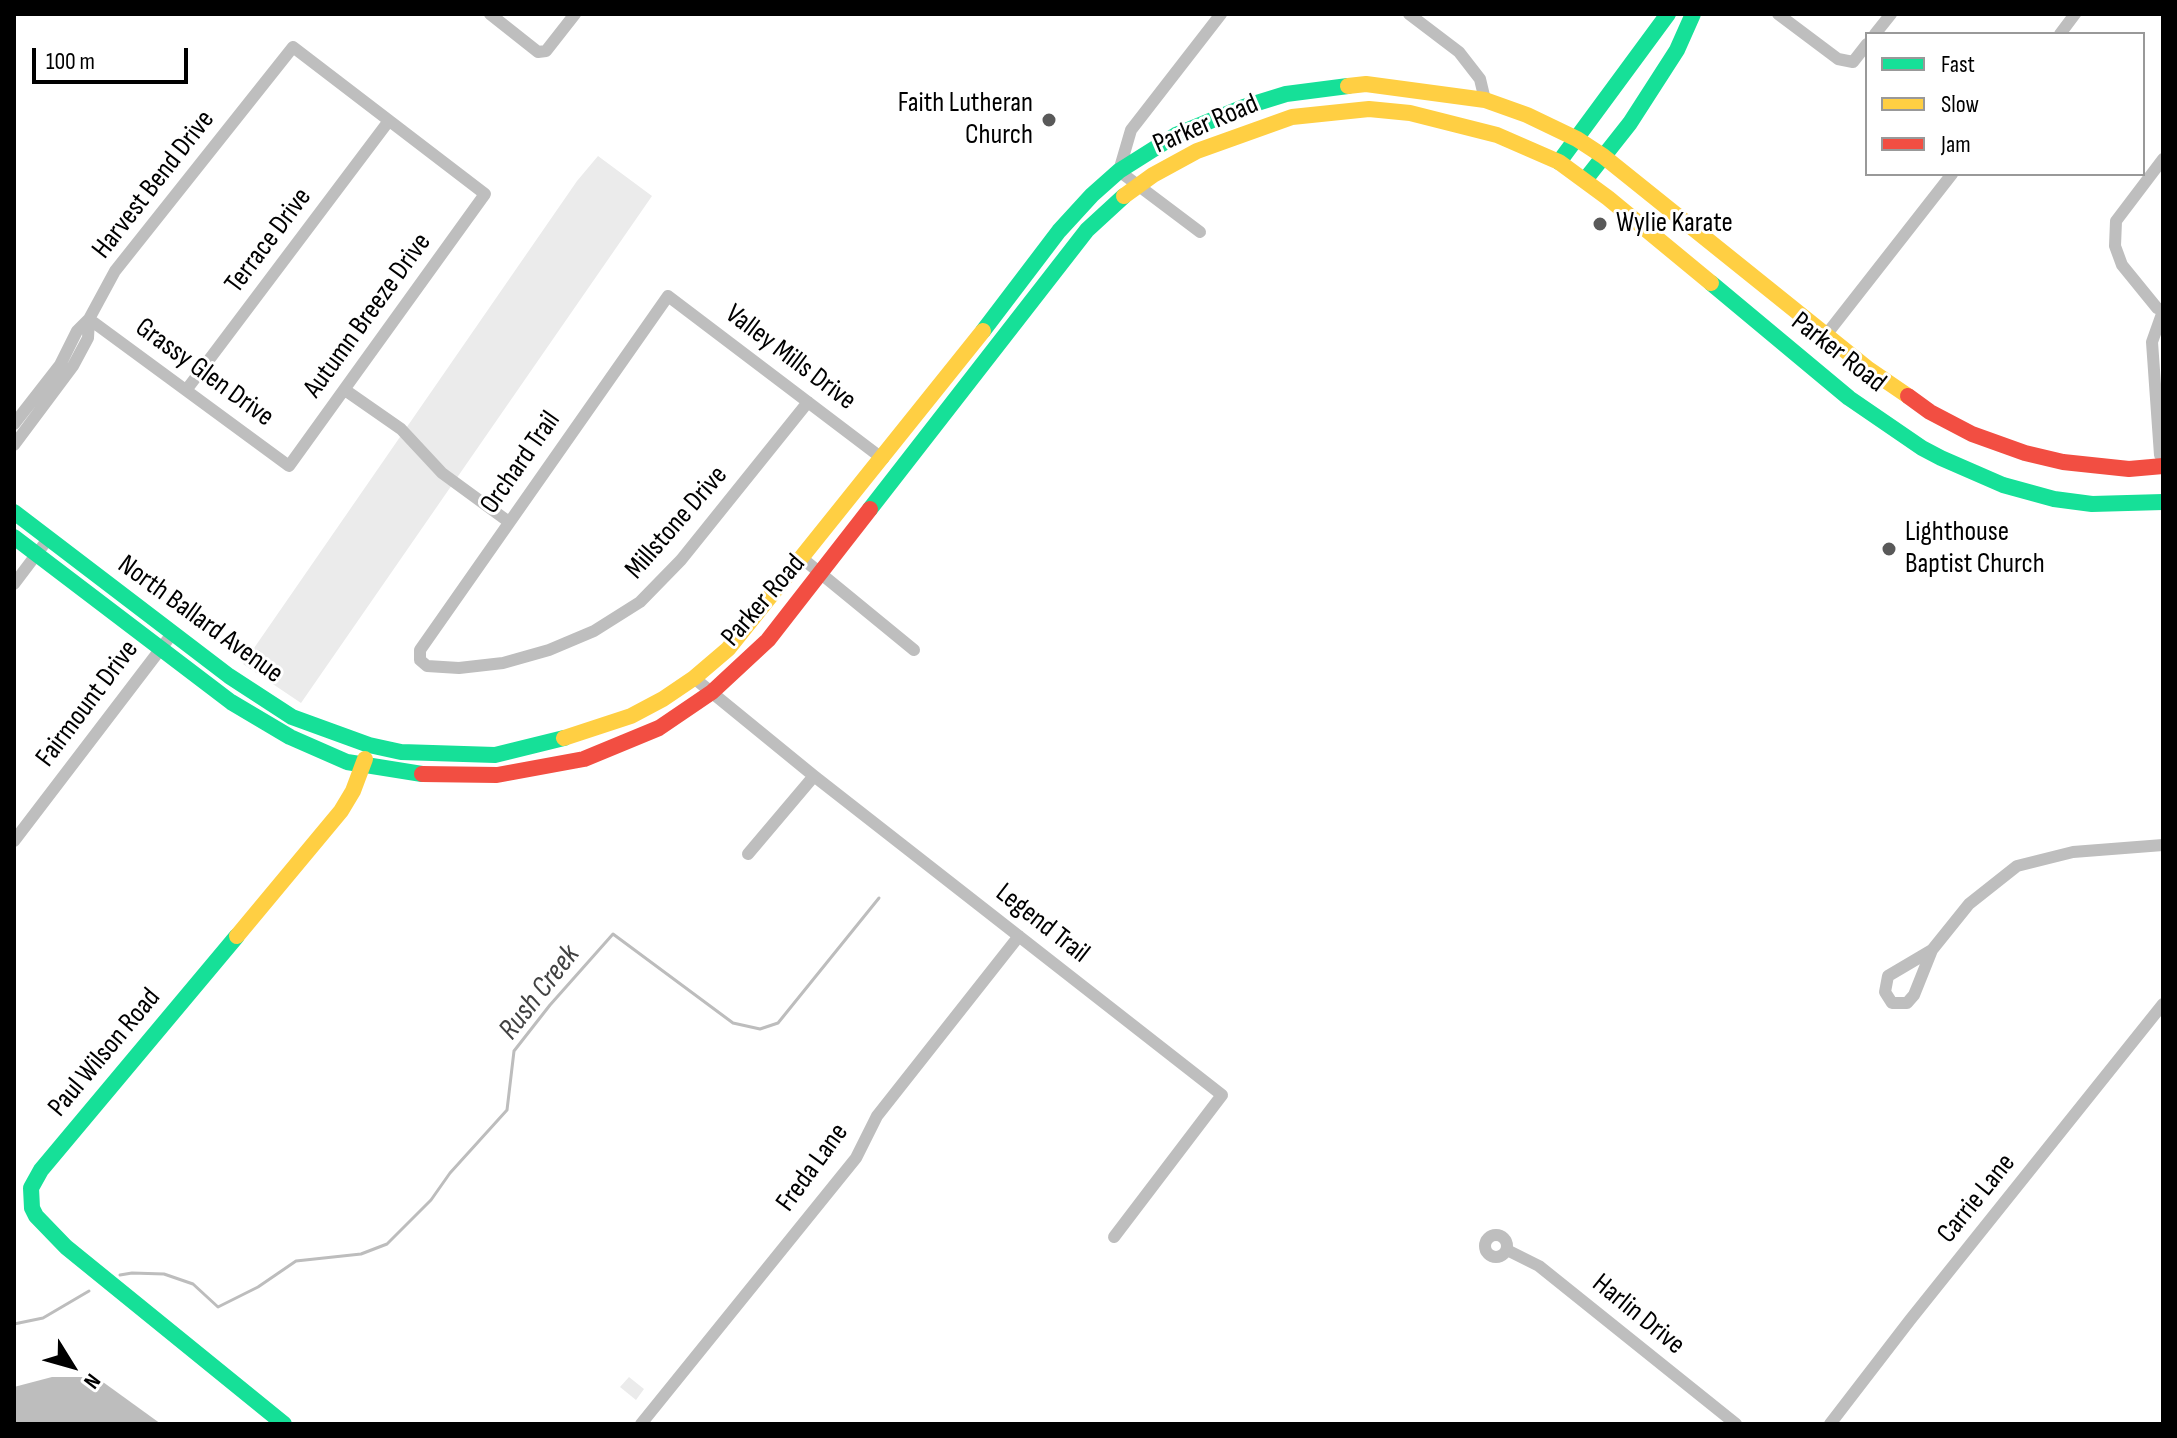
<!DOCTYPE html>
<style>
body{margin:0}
#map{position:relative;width:2177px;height:1438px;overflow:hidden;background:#fff;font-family:"Sofia Sans Condensed",sans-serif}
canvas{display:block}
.frame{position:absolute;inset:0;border:16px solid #000;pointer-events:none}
.legend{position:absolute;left:1865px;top:32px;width:280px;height:144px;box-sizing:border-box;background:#fff;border:2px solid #999;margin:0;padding:10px 14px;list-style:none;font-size:24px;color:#000}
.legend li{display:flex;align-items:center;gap:16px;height:40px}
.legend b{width:40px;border:2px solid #999}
.north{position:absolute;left:32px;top:1326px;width:80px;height:80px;-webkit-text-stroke:6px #fff;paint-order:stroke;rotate:127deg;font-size:22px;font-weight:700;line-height:32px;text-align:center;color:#000}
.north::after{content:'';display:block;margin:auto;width:28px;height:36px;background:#000;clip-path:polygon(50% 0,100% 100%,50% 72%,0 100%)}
.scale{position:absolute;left:32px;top:48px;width:156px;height:36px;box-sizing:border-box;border:4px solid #000;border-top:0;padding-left:10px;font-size:24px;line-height:28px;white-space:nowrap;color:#000;-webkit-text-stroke:6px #fff;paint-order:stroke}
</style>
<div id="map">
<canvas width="2177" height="1438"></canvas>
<div class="frame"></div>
<ul class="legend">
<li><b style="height:10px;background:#16e098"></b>Fast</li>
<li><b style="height:10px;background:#ffcf43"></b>Slow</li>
<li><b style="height:10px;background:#f24e42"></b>Jam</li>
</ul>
<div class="north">N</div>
<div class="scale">100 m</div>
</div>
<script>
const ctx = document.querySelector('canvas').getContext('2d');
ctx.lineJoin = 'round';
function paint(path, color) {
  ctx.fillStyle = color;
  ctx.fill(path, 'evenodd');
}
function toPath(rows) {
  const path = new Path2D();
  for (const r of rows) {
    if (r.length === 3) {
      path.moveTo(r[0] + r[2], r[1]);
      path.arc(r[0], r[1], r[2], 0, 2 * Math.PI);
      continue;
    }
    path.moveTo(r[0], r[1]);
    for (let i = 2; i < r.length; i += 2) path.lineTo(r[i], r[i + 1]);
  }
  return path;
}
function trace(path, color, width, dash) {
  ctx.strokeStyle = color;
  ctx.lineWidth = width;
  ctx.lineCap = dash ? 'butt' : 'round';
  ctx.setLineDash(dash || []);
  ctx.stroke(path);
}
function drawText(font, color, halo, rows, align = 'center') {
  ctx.font = font + ' "Sofia Sans Condensed",sans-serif';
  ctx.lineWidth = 6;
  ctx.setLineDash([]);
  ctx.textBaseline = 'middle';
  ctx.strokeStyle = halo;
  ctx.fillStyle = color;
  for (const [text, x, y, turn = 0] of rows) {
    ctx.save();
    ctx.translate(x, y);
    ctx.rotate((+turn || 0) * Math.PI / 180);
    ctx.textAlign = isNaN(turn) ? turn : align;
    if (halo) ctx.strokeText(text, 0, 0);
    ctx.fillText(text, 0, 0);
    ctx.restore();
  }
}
paint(toPath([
 [598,156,652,196,301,703,243,664,577,181],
 [629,1377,644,1389,636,1400,620,1387]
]), '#ebebeb');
paint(toPath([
 [52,1377,96,1377,161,1424,14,1424,14,1387]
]), '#bdbdbd');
trace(toPath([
 [120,1275,132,1273,164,1274,193,1284,218,1307,258,1287,296,1261,361,1254,387,1244,431,1200,450,1173,507,1110,514,1051,550,1005,613,934,733,1023,760,1029,778,1023,879,898],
 [14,1324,43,1318,89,1291]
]), '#bdbdbd', 3);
trace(toPath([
 [490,14,538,52,546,51,575,14],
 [1409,14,1459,52,1480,79,1485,100],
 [1778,14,1838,59,1853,62,1867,44],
 [1875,34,1891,14],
 [2060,34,2075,14],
 [2163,159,2116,221,2115,246,2122,265,2157,308,2163,310],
 [1200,232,1119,171,1131,130,1221,14],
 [2163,311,2152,342,2160,455,2163,457],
 [1826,335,1952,174],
 [187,389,388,122],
 [345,390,401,429,442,473,509,522],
 [808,402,681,560,640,602,594,631,549,650,503,663,459,668,427,666,420,660,420,650,668,296,883,459],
 [14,424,60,365,77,331,89,319,115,271,293,47,485,194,289,466,89,319],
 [14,445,73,366,88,338,89,319],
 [803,559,914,650],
 [14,584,48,539],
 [694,678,814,776,1222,1095,1114,1237],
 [14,841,172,634],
 [748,854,814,776],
 [1932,950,1888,976,1885,992,1892,1003,1907,1003,1914,995,1932,950,1969,904,2017,866,2073,852,2163,845],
 [1496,1246,11],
 [1507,1250,1539,1266,1736,1424],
 [641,1424,856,1158,877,1116,1019,936],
 [1830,1424,1910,1320,2163,1004]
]), '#bebebe', 12);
trace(toPath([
 [1559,162,1668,14],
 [1585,180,1630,123,1677,50,1693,14],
 [1711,283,1849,398,1922,448,1941,458,2003,485,2054,499,2092,504,2163,502],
 [983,331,1059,231,1092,195,1119,171,1176,135,1244,107,1286,94,1348,86],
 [870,509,1087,230,1124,196],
 [14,512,229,676,292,717,369,745,401,752,495,755,564,738],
 [14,537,231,702,290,737,347,762,422,774],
 [237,936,41,1170,31,1188,32,1208,36,1216,66,1247,284,1424]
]), '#16e098', 16);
trace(toPath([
 [1348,86,1366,84,1485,100,1527,115,1577,139,1603,156,1867,368,1908,396],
 [1124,196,1153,175,1197,151,1292,117,1369,109,1410,113,1497,135,1559,162,1608,198,1711,283],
 [564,738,631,716,663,699,694,678,728,649,983,331],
 [237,936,341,811,353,791,365,759]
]), '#ffcf43', 16);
trace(toPath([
 [1908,396,1930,412,1972,434,2025,453,2063,462,2129,469,2163,466],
 [422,774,497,775,584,759,659,728,712,692,768,640,870,509]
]), '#f24e42', 16);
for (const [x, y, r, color] of [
 [1049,120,8,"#595959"],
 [1600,224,8,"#595959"],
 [1889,549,8,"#595959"]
]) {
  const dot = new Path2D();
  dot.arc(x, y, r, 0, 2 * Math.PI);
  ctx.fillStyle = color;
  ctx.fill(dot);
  trace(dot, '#fff', 3);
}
drawText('28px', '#000', '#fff', [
 ["Faith Lutheran",1033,104,"right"],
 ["Church",1033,136,"right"],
 ["Wylie Karate",1616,224],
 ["Lighthouse",1905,533],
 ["Baptist Church",1905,565]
], 'left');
drawText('28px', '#000', '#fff', [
 ["Parker Road",1206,125,-23],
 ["Harvest Bend Drive",154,185,-52],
 ["Terrace Drive",269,241,-53],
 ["Autumn Breeze Drive",368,316,-54],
 ["Parker Road",1838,353,38],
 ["Valley Mills Drive",790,358,37],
 ["Grassy Glen Drive",204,373,36],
 ["Orchard Trail",521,463,-55],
 ["Millstone Drive",677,523,-49],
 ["Parker Road",764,601,-49],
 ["North Ballard Avenue",200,620,36],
 ["Fairmount Drive",88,704,-53],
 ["Legend Trail",1042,924,38],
 ["Paul Wilson Road",105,1053,-50],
 ["Freda Lane",813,1168,-54],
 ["Carrie Lane",1977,1199,-51],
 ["Harlin Drive",1638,1315,39]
]);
drawText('italic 30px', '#424242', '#fff', [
 ["Rush Creek",540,993,-52]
]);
</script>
